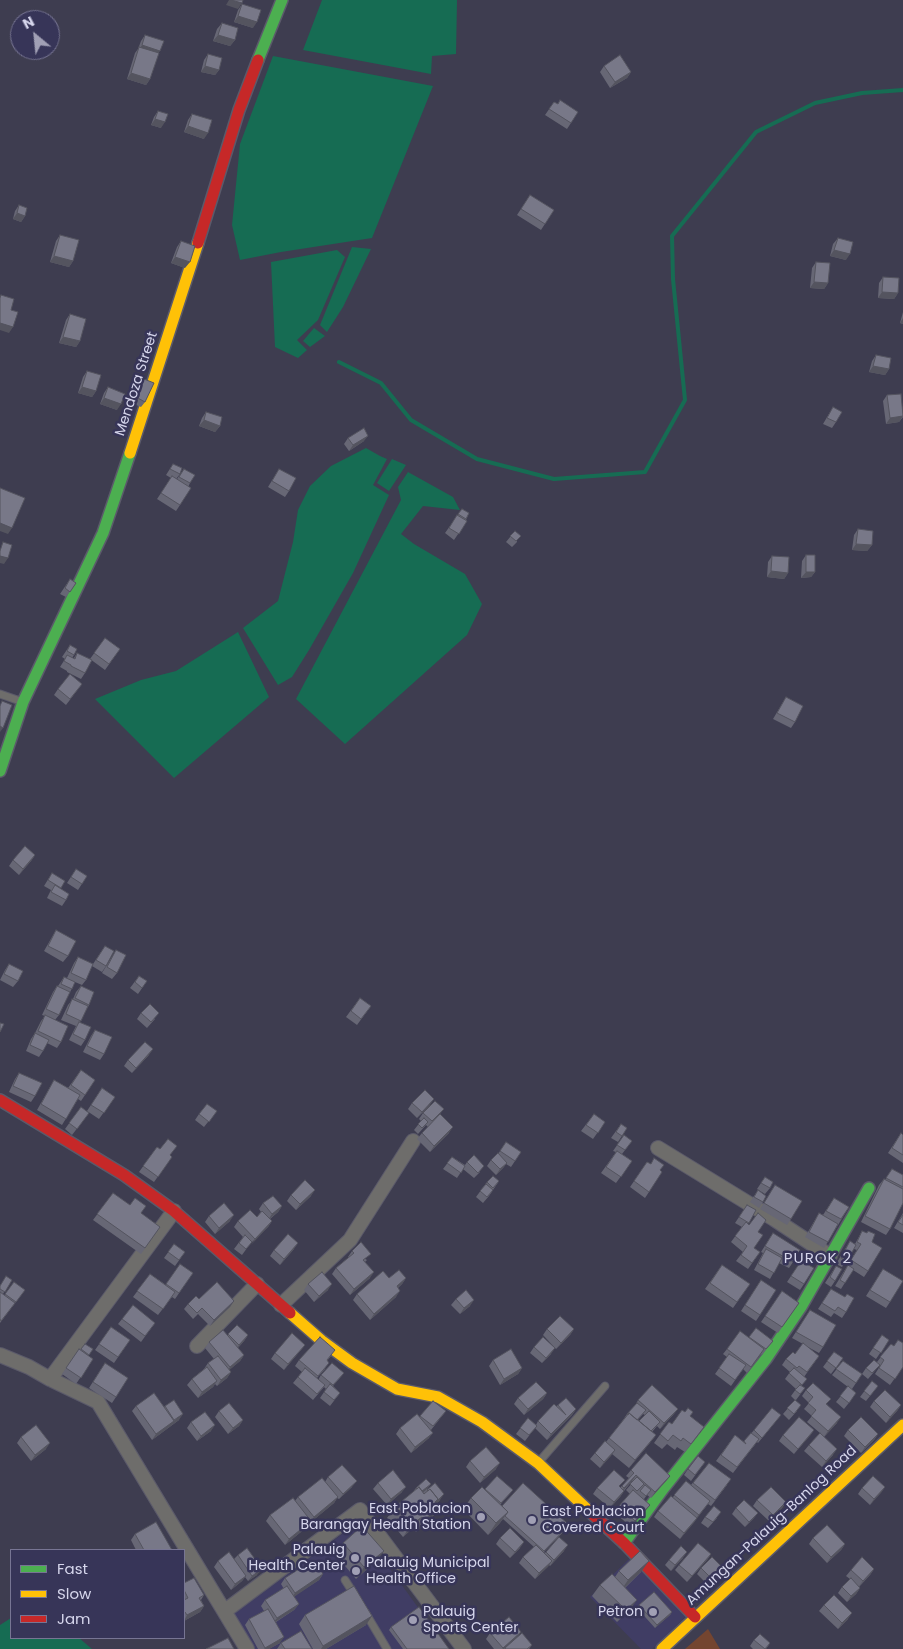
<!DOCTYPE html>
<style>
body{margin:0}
#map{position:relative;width:903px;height:1649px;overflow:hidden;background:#3e3d50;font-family:Poppins,sans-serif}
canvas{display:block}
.legend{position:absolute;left:10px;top:1549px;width:175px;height:90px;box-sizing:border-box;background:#373558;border:1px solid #777593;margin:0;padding:6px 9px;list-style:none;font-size:15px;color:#d6d6ec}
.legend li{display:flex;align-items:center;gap:10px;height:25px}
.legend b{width:25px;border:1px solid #777593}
.north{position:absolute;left:10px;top:10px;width:50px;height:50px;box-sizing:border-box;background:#373558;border:1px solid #777593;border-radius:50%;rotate:332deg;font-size:14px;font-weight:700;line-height:20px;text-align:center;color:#d6d6ec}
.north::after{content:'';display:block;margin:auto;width:18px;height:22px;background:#a1a0b5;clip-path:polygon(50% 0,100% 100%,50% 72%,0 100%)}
</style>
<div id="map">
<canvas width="903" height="1649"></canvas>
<ul class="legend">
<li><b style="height:6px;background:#4caf50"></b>Fast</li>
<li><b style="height:6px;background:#ffc107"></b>Slow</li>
<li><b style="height:6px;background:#c62828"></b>Jam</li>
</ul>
<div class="north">N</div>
</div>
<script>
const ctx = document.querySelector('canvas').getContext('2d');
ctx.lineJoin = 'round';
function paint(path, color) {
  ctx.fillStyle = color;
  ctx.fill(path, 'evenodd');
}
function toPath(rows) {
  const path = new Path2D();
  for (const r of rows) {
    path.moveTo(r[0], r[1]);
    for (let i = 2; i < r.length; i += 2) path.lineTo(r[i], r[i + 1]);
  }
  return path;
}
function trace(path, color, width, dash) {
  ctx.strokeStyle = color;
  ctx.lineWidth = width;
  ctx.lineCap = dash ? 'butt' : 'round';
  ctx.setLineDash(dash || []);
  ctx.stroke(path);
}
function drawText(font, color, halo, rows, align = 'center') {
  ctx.font = font + ' Poppins,sans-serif';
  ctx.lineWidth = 5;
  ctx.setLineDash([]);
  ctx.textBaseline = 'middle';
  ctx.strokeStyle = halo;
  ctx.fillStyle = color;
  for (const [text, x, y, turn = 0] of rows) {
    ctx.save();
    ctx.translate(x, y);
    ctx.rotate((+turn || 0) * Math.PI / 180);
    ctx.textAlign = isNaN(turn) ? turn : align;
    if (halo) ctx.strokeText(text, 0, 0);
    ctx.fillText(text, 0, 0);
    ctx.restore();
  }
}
paint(toPath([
 [357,1523,448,1649,255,1649,234,1614],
 [630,1558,687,1615,652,1649,641,1649,590,1597]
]), '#403d64');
paint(toPath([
 [708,1629,720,1649,685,1649]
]), '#744530');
paint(toPath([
 [322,0,457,0,456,54,432,56,431,74,303,50],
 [273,56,433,86,372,238,281,252,240,260,232,225,240,144],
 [352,247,371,249,343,307,327,332,320,325],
 [337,250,345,257,318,320,297,340,307,350,298,358,275,347,271,262],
 [314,328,325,336,310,347,303,341],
 [366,448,380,456,387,459,373,485,389,495,353,573,309,650,292,677,278,685,243,628,278,601,293,542,298,510,310,486,331,466],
 [392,459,406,465,389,491,377,483],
 [408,472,453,497,460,510,423,506,401,534,414,544,465,574,482,604,467,635,345,744,296,699,401,500,398,487],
 [238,632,269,697,174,778,95,699,141,680,176,671],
 [11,1618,11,1638,79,1638,92,1649,0,1649,0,1625]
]), '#166c53');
trace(toPath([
 [339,362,381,383,411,420,477,459,554,479,645,472,685,400,673,279,672,236,756,132,815,103,862,93,903,90]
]), '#166c53', 4);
const lane = toPath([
 [0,694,23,702],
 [538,1463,605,1386],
 [345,1580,354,1594],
 [365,1612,387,1649]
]);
const street = toPath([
 [658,1148,774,1219,830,1256],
 [281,1305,350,1240,413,1141],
 [197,1346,257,1284],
 [0,1355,29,1367,50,1379,98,1402,247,1649],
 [50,1379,174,1211],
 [225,1611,360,1510,464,1649]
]);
const fast = toPath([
 [258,60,282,0],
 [0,771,23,702,103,533,130,453],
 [624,1543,663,1489,766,1359,801,1307,869,1188]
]);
const slow = toPath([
 [130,453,198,243],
 [290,1313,322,1341,352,1363,397,1389,438,1397,482,1422,538,1463,589,1511],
 [662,1649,903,1425]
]);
const jam = toPath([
 [198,243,239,110,258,60],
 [0,1100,124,1175,174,1211,290,1313],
 [589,1511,624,1543,695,1617]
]);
trace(lane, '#5b5a6a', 9);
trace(street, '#5b5a6a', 16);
trace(fast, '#5b5a6a', 14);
trace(slow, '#5b5a6a', 14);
trace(jam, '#5b5a6a', 14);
trace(lane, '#6e6d6b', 7);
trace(street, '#6e6d6b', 14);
trace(fast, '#4caf50', 11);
trace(slow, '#ffc107', 11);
trace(jam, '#c62828', 11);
paint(toPath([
 [242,4,253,28,234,22,238,10],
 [222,23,235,40,230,46,213,41,217,29],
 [145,35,158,54,150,79,146,85,127,79,135,53,138,49,141,41],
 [208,54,219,70,215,75,201,72,204,60],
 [604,66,631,72,627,78,610,88,600,72],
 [554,102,558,104,571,123,567,129,545,115],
 [158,111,161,128,151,125,154,117],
 [192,114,204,139,184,132,188,120],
 [530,195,554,210,541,230,517,215],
 [19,205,25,216,21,222,13,219,15,211],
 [60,235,73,261,69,267,50,262,56,241],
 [838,238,846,260,830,256,833,244],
 [181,241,185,268,171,263,177,247],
 [816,262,828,283,824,289,810,288,812,268],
 [883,277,898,293,894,299,878,298,879,283],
 [903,312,903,324,900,323],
 [70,314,80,341,76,347,59,343,66,320],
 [876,355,889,369,885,375,869,372,872,361],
 [87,371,96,391,92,397,78,393,83,377],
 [144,379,145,402,141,407,131,403,140,385],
 [108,387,117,410,100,404,104,393],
 [887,395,903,411,903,417,899,422,886,424,883,401],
 [833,407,836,422,832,428,823,424],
 [206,412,220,426,215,432,199,426,202,418],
 [348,438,364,441,349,451,344,444],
 [173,464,180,474,176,479,177,479,184,469,190,483,180,505,176,511,157,499,171,478,166,475],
 [279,469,289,491,285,497,268,487],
 [462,509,469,513,466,520,467,521,454,540,445,533],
 [858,529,872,545,867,551,852,550,854,535],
 [515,531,517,542,512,547,506,542],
 [806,555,815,572,811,577,801,578,802,561],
 [772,556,788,573,784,579,767,577,768,562],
 [70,579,76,583,66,597,60,594],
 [105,638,120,649,105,670,90,659],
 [70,645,74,655,72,658,74,658,77,653,85,673,81,679,67,672,67,671,60,667,65,659,62,657],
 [82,684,66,705,54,695,58,689],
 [786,697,795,722,791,728,773,719],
 [35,855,31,861,19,875,9,866,13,860],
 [76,869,87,876,78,890,67,883],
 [52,873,61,888,61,889,66,900,62,906,47,898,51,890,44,886],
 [56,930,68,956,63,962,44,951],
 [105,946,106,966,102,972,92,966,86,980,82,985,75,982,59,1015,55,1020,61,1042,57,1048,47,1043,43,1051,39,1057,26,1051,31,1039,35,1033,41,1021,45,1016,42,1015,53,992,57,986,58,986,64,977,67,978,74,963,78,957,93,964],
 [116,950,117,973,112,979,102,973],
 [9,964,18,981,13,987,0,980,5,970],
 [139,976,147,981,138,994,130,988],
 [81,986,89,1005,80,1022,85,1040,81,1046,69,1040,76,1026,61,1020,68,1005,73,999,76,992],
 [360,998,371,1006,357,1025,346,1017],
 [141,1013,155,1019,147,1028,137,1019],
 [95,1030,104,1054,100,1060,83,1052,91,1036],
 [149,1055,132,1073,124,1066,128,1060],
 [81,1070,95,1080,81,1101,78,1099,62,1125,37,1110,54,1080,68,1088],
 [19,1073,35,1096,31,1102,9,1092,15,1079],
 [102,1088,115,1097,99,1119,87,1111],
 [412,1103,430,1105,417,1118,408,1109],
 [81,1107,89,1113,72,1135,65,1129],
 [444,1109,439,1115,449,1133,430,1152,417,1139,422,1133,428,1127,426,1125,418,1134,414,1130,421,1121,419,1119,423,1113],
 [199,1114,212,1117,204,1127,195,1120],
 [594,1114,605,1122,593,1139,581,1131],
 [621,1124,627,1128,618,1142,611,1138],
 [901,1133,903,1135,903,1163,888,1153],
 [624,1135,632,1141,622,1154,632,1161,616,1183,601,1173,616,1152,613,1151],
 [506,1142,521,1152,511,1167,506,1164,503,1168,496,1175,487,1166,491,1160,498,1154],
 [157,1147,172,1157,154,1182,139,1172],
 [452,1157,465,1165,467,1162,480,1172,474,1178,463,1169,457,1178,443,1169],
 [647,1162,660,1170,649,1192,645,1198,630,1187],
 [892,1169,903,1175,903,1203,890,1229,886,1235,861,1222,879,1185,884,1179,885,1180],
 [765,1177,770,1188,765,1194,757,1189],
 [499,1181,489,1196,483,1203,476,1197,487,1182],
 [775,1185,791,1219,787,1225,760,1209],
 [758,1190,763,1202,759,1208,750,1202],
 [113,1193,160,1227,141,1254,93,1220],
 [291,1195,311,1196,296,1210,287,1201],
 [834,1198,849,1207,824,1248,805,1237,819,1213,823,1215],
 [263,1203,282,1206,278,1212,270,1219,272,1221,268,1227,250,1244,242,1255,234,1249,243,1237,234,1227,238,1221,257,1217,261,1212,259,1209],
 [747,1205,756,1210,748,1224,758,1232,754,1248,760,1252,748,1269,736,1261,743,1252,731,1242,742,1227,735,1223],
 [903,1213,903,1233,894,1228],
 [209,1216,230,1221,215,1234,205,1222],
 [862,1231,872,1242,868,1271,864,1277,853,1270,841,1289,835,1286,857,1250,854,1249,842,1267,836,1264,850,1241,855,1244],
 [773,1233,793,1262,789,1268,779,1263,770,1279,754,1270,763,1253,761,1252],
 [174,1244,185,1252,175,1266,164,1258],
 [294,1249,280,1265,270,1256,274,1250],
 [352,1251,367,1260,365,1262,370,1278,350,1295,332,1274,336,1268,348,1258,348,1257],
 [801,1261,804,1284,800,1290,787,1282],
 [180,1264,193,1273,175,1299,172,1297,158,1315,133,1297,150,1274,166,1285],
 [722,1265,750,1284,733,1308,705,1289],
 [836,1266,835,1281,831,1287,825,1283],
 [883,1269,890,1302,886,1308,866,1296],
 [389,1278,406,1278,402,1284,398,1288,396,1297,370,1320,353,1300,357,1294],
 [12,1280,3,1294,5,1295,14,1282,25,1290,0,1323,0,1285],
 [761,1280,760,1315,756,1321,741,1311],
 [308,1284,328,1290,314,1302,304,1290],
 [831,1289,846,1312,842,1318,834,1313,831,1317,818,1309],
 [782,1291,799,1303,778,1333,761,1322],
 [199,1299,234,1301,230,1307,210,1326,198,1314,193,1319,184,1309,188,1304],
 [456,1299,470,1306,460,1314,451,1305],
 [810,1310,823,1347,819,1353,806,1346,819,1356,804,1377,802,1386,805,1388,796,1400,797,1411,789,1420,783,1414,795,1400,791,1396,796,1389,785,1379,790,1372,782,1365,786,1359,795,1354,803,1344,792,1338],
 [122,1319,155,1323,141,1342,118,1324],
 [237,1325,248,1335,244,1341,238,1348,244,1355,240,1361,229,1370,231,1372,227,1378,217,1386,215,1384,213,1387,198,1398,187,1385,192,1379,204,1369,208,1363,214,1359,205,1348,209,1342,228,1335],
 [111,1327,130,1340,114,1363,95,1350],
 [756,1328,773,1341,762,1355,761,1354,747,1373,743,1369,731,1386,715,1374,727,1357,723,1354,727,1349,749,1338],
 [547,1329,574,1329,570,1335,556,1349,543,1335],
 [882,1335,889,1340,876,1359,869,1354],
 [85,1344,93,1349,88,1356,93,1359,76,1384,62,1374,79,1349,80,1350],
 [891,1344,903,1367,890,1385,875,1374,880,1366,879,1366,868,1379,862,1374,866,1368,877,1362],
 [305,1345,284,1370,271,1359,275,1353],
 [534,1347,551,1354,542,1363,530,1353],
 [834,1352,843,1358,831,1374,823,1367],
 [331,1356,327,1361,325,1369,317,1378,318,1380,321,1375,344,1373,333,1386,340,1393,330,1406,320,1398,326,1389,324,1387,313,1400,293,1383,302,1372,295,1366,299,1360],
 [493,1360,522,1368,518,1374,500,1385,489,1366],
 [843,1361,862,1374,852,1389,852,1399,844,1409,836,1402,848,1387,832,1375],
 [101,1369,116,1397,112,1403,89,1388],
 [872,1381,878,1386,866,1401,860,1397],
 [806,1390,827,1404,837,1423,824,1437,833,1455,822,1467,804,1451,809,1445,820,1433,807,1422,812,1416,804,1409,809,1403,802,1396],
 [547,1393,543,1399,524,1415,514,1404,518,1398],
 [638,1400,678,1409,673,1415,660,1429,657,1426,652,1432,656,1435,649,1444,629,1468,612,1454,600,1468,590,1459,595,1453,606,1442,623,1420,627,1414,635,1406],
 [643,1414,645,1415,639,1421,638,1420],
 [433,1401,446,1411,431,1430,429,1438,411,1453,396,1434,400,1428,420,1417],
 [874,1401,901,1405,897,1411,886,1423,870,1407],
 [558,1405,576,1409,572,1415,547,1440,535,1428,525,1441,516,1434,528,1418,536,1425,538,1421],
 [136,1406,164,1407,165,1406,179,1420,152,1440,132,1411],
 [219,1411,243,1420,239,1426,228,1434,215,1417],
 [685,1412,693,1412,690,1416,704,1427,685,1452,677,1447,675,1450,667,1444,662,1449,654,1443,669,1422,672,1424],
 [781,1415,758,1443,757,1442,733,1473,716,1461,735,1435,744,1442,754,1430],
 [191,1422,211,1431,197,1441,187,1428],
 [814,1430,794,1454,779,1441,783,1435],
 [848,1430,878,1434,874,1440,861,1453,844,1436],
 [21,1437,46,1449,31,1461,17,1443],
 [470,1461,496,1469,480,1483,466,1467],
 [705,1462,691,1481,684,1475,688,1469],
 [709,1463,727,1485,711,1506,708,1504,680,1539,654,1517,658,1511,673,1497,686,1481,691,1485],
 [631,1470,670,1476,666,1481,651,1498,647,1495,644,1499,646,1510,631,1527,614,1512,630,1494,626,1490,633,1482,632,1481,624,1491,620,1497,610,1508,593,1494,597,1488,620,1488,629,1478,626,1476],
 [328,1477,352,1487,339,1499,337,1498,334,1503,311,1522,307,1527,285,1545,266,1521,270,1515,295,1501,298,1497,325,1482],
 [378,1483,402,1492,387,1505,373,1489],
 [431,1484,427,1489,440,1500,436,1504,439,1508,431,1519,416,1532,413,1528,403,1537,387,1518,396,1506,412,1493,416,1488],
 [885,1487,870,1505,858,1494,862,1488],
 [485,1490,513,1490,500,1505,502,1506,567,1528,544,1552,545,1553,559,1537,564,1551,550,1566,549,1565,535,1579,519,1563,523,1557,534,1547,503,1519,499,1524,488,1535,463,1509,471,1498],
 [757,1500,786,1502,782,1508,769,1521,753,1506],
 [736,1508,758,1513,753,1519,745,1527,732,1514],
 [705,1517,717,1518,708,1528,701,1523],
 [135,1534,172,1550,136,1550,131,1540],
 [500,1538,520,1548,510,1558,496,1544],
 [813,1538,845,1544,841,1550,827,1563,809,1544],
 [343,1543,384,1551,375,1562,356,1579,335,1554],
 [711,1554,707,1560,687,1582,675,1570,679,1565],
 [238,1555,257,1575,248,1581,245,1577,242,1581,231,1590,214,1567,218,1561,234,1559],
 [683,1558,671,1571,665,1565,669,1560],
 [701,1568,719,1574,708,1585,697,1574],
 [874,1569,870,1575,859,1587,860,1588,856,1594,847,1602,838,1593,842,1587,850,1579,846,1576,851,1570],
 [619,1571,641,1572,625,1588,629,1611,617,1622,592,1596,600,1585,615,1577],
 [323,1574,319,1580,294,1596,299,1604,294,1610,276,1622,280,1643,269,1649,258,1649,245,1625,249,1619,264,1611,261,1606,265,1600,284,1589,281,1584,285,1578],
 [184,1583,204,1595,201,1600,204,1606,200,1612,184,1621],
 [639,1605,672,1612,670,1615,655,1628,637,1608],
 [824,1605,848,1619,838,1629,819,1611],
 [305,1615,366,1625,326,1649,313,1649,299,1624],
 [391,1627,449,1649,403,1649,389,1630],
 [490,1633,518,1637,532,1645,529,1649,494,1649,486,1639],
 [754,1640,770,1643,766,1649,753,1649,750,1646],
 [281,1643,312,1649,277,1649]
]), '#676775');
paint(toPath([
 [229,0,231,0,242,3,238,9,226,5],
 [238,16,257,22,253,28,234,22],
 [218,35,235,40,230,46,213,41],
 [142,45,160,51,156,57,139,50],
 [205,66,219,70,215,75,201,72],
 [631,72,627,78,610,88,615,82],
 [131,73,150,79,146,85,127,79],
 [155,119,165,122,161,128,151,125],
 [188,126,208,133,204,139,184,132],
 [17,213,25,216,21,222,13,219],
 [834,250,850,254,846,260,830,256],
 [54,256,73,261,69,267,50,262],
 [175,257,190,262,185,268,171,263],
 [814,282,828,283,824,289,810,288],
 [882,292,898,293,894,299,878,298],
 [903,318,903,324,900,323],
 [0,323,13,327,9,333,0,330],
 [63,337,80,341,76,347,59,343],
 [873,366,889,369,885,375,869,372],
 [82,387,96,391,92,397,78,393],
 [104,398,121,404,117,410,100,404],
 [903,416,899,422,886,424,890,418],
 [204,420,220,426,215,432,199,426],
 [368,436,364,441,349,451,353,445],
 [0,523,12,528,8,534,0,531],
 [856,544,872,545,867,551,852,550],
 [0,556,8,558,4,564,0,563],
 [771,571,788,573,784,579,767,577],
 [806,572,815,572,811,577,801,578],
 [0,726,3,728,0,732],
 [35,855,31,861,19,875,23,869],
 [153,1049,149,1055,132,1073,136,1068],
 [434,1099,430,1105,417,1118,422,1112],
 [453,1127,449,1133,430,1152,434,1146],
 [507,1163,503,1168,496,1175,500,1169],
 [315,1190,311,1196,296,1210,300,1204],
 [282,1206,278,1212,268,1220,272,1214],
 [234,1215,230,1221,215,1234,219,1228],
 [272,1221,268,1227,251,1245,255,1239],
 [298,1243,294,1249,280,1265,284,1259],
 [374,1272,370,1278,350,1295,354,1289],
 [406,1278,402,1284,392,1292,397,1286],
 [332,1284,328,1290,314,1302,319,1296],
 [400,1291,396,1297,370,1320,374,1314],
 [474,1300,470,1306,460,1314,464,1308],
 [234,1301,230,1307,210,1326,214,1320],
 [574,1329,570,1335,556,1349,561,1343],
 [248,1335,244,1341,235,1351,239,1345],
 [305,1345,301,1350,284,1370,288,1364],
 [555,1348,551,1354,542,1363,546,1358],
 [244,1355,240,1361,226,1373,230,1367],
 [522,1368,518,1374,500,1385,504,1379],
 [231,1372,227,1378,217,1386,221,1380],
 [217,1381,213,1387,198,1398,202,1392],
 [547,1393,543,1399,524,1415,528,1409],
 [901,1405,897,1411,886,1423,890,1417],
 [576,1409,572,1415,547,1440,551,1434],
 [678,1409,673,1415,660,1429,664,1423],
 [183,1414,179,1420,152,1440,156,1434],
 [841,1417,837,1423,824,1437,828,1431],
 [243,1420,239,1426,228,1434,233,1428],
 [215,1425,211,1431,197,1441,201,1436],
 [814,1430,810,1436,794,1454,798,1449],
 [433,1433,429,1438,411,1453,415,1447],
 [878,1434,874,1440,861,1453,865,1447],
 [656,1435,649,1444,629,1468,635,1460],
 [50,1443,46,1449,31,1461,35,1455],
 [837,1449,833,1455,822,1467,826,1461],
 [615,1450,611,1456,600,1468,604,1462],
 [500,1463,496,1469,480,1483,484,1477],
 [636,1475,632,1481,620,1494,624,1488],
 [670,1476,666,1481,651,1498,655,1492],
 [357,1481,352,1487,339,1499,343,1494],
 [431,1484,426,1490,415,1499,420,1493],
 [406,1487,402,1492,387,1505,391,1499],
 [885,1487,881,1493,870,1505,874,1499],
 [624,1491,620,1497,610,1508,614,1502],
 [444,1494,440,1500,434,1506,435,1502],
 [338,1497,334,1503,311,1522,307,1527,285,1545,289,1539,310,1522,314,1517],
 [710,1501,693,1524,680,1539,684,1533],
 [786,1502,782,1508,769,1521,773,1515],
 [650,1505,646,1510,631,1527,635,1521],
 [439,1508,431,1519,416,1532,424,1520],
 [508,1512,499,1524,488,1535,496,1523],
 [758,1513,753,1519,745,1527,749,1522],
 [422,1517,413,1528,403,1537,411,1525],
 [524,1542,520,1548,510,1558,515,1552],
 [845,1544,841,1550,827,1563,831,1557],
 [568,1545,564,1551,550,1566,554,1560],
 [384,1551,375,1562,356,1579,364,1567],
 [687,1552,683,1558,671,1571,675,1565],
 [711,1554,707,1560,687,1582,692,1576],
 [552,1561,548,1567,535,1579,539,1573],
 [649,1561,641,1572,620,1592,628,1580],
 [723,1568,719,1574,708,1585,712,1579],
 [262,1569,257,1575,248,1581,252,1576],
 [874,1569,870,1575,858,1587,863,1581],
 [323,1574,319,1580,291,1599,295,1593],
 [246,1576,242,1581,231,1590,235,1584],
 [860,1588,856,1594,847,1602,851,1596],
 [637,1600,629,1611,617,1622,626,1610],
 [299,1604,294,1610,272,1624,277,1618],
 [204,1606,200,1612,184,1621,187,1615],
 [672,1612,670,1615,655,1628,657,1625],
 [852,1613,848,1619,838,1629,842,1623],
 [372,1616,366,1625,326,1649,321,1649,323,1646],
 [521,1632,517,1638,504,1649,502,1649],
 [284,1637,280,1643,269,1649,264,1649,265,1648]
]), '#54545f');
const building = toPath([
 [231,0,243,0,242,3,231,0],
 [242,4,261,10,257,22,238,16,242,4],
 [222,23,238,28,235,40,218,35,222,23],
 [145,35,164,41,160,51,142,45,145,35],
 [139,47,159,53,150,79,131,73,139,47],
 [208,54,222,58,219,70,205,66,208,54],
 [620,55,631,72,615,82,604,66,620,55],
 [560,100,578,112,571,123,549,109,554,102,558,104,560,100],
 [158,111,168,114,165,122,155,119,158,111],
 [192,114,212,120,208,133,188,126,192,114],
 [530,195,554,210,545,224,521,209,530,195],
 [19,205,27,208,25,216,17,213,19,205],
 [60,235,79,240,73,261,54,256,60,235],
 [838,238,853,242,850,254,834,250,838,238],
 [181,241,195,246,190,262,175,257,181,241],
 [816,262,830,263,828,283,814,282,816,262],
 [883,277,899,278,898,293,882,292,883,277],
 [1,295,14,299,11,310,18,312,13,327,0,323,0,298,1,295],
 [70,314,86,319,80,341,63,337,70,314],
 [876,355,891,358,889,369,873,366,876,355],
 [87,371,101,375,96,391,82,387,87,371],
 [144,379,154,383,145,402,136,397,144,379],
 [108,387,125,394,121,404,104,398,108,387],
 [901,394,903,416,890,418,887,395,901,394],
 [833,407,842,412,836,422,827,418,833,407],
 [206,412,222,417,220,426,204,420,206,412],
 [364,428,368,436,353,445,348,438,364,428],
 [173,464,182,468,180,474,170,469,173,464],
 [184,469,195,475,190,483,179,477,184,469],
 [279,469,296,478,289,491,272,481,279,469],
 [172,476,191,488,180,505,161,493,172,476],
 [0,488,25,498,12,528,0,523,0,488],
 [462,509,469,513,466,519,458,514,462,509],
 [457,515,467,521,459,534,449,528,457,515],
 [858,529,873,531,872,545,856,544,858,529],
 [515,531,521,536,516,541,510,536,515,531],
 [3,542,12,545,8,558,0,556,0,551,3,542],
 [806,555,815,555,815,572,806,572,806,555],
 [772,556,789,557,788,573,771,571,772,556],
 [70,579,76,583,70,592,65,588,70,579],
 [105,638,120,649,109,664,94,653,105,638],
 [70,645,77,649,74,655,67,651,70,645],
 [77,653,92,660,85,673,71,666,71,665,64,661,67,655,75,659,77,653],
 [70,674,82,684,70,699,58,689,70,674],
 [786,697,803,706,795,722,777,713,786,697],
 [2,701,12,705,3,728,0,726,0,706,2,701],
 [25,846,35,855,23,869,13,860,25,846],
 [76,869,87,876,82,884,71,877,76,869],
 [52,873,65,881,61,888,48,880,52,873],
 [55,885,69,894,66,900,51,892,55,885],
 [56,930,76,941,68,956,48,946,56,930],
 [105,946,114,951,106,966,96,960,105,946],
 [116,950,126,955,117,973,107,967,116,950],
 [78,957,93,964,86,980,71,973,78,957],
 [9,964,23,971,18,981,4,974,9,964],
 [139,976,147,981,142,988,135,982,139,976],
 [64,977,75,982,72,989,61,984,64,977],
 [57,986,70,992,59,1015,46,1009,57,986],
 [81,986,94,992,89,1005,75,998,81,986],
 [360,998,371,1006,361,1019,351,1011,360,998],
 [72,999,88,1006,81,1021,66,1014,72,999],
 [150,1004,159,1013,151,1022,141,1013,150,1004],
 [45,1015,68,1026,61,1042,38,1031,45,1015],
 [79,1022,91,1027,85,1040,73,1034,79,1022],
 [0,1023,4,1024,0,1032,0,1023],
 [95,1030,112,1037,104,1054,87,1046,95,1030],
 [35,1033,49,1040,43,1051,30,1045,35,1033],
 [145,1042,153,1049,136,1068,128,1060,145,1042],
 [81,1070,95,1080,85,1095,71,1085,81,1070],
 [19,1073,42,1083,35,1096,13,1086,19,1073],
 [54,1080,80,1095,66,1119,41,1104,54,1080],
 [102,1088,115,1097,104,1113,91,1105,102,1088],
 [425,1090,434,1099,422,1112,412,1103,425,1090],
 [435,1101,444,1109,432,1121,423,1113,435,1101],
 [207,1104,217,1111,209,1122,199,1114,207,1104],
 [81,1107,89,1113,77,1129,69,1123,81,1107],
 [440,1114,453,1127,434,1146,422,1133,440,1114],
 [594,1114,605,1122,598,1133,586,1125,594,1114],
 [424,1118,428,1122,422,1128,418,1124,424,1118],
 [621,1124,627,1128,622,1136,616,1132,621,1124],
 [901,1133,903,1135,903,1155,892,1148,901,1133],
 [624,1135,632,1141,625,1150,617,1145,624,1135],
 [168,1139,177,1146,170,1155,172,1157,158,1177,143,1166,157,1147,160,1149,168,1139],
 [506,1142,521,1152,515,1161,500,1151,506,1142],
 [617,1151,632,1161,621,1177,606,1167,617,1151],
 [498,1153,507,1163,500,1169,491,1160,498,1153],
 [474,1155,484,1166,478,1173,467,1162,474,1155],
 [452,1157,465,1166,461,1173,447,1163,452,1157],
 [654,1158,664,1165,660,1170,662,1172,649,1192,634,1181,647,1162,651,1164,654,1158],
 [892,1169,903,1175,903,1187,886,1178,892,1169],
 [493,1176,499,1181,493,1188,487,1182,493,1176],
 [765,1177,773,1182,770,1188,761,1183,765,1177],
 [884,1179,903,1189,903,1203,890,1229,865,1216,884,1179],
 [305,1180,315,1190,300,1204,291,1195,305,1180],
 [486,1184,493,1190,487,1197,480,1191,486,1184],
 [775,1185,802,1201,791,1219,764,1203,775,1185],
 [758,1190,766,1196,763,1202,754,1197,758,1190],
 [113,1193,130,1205,135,1198,146,1206,141,1213,160,1227,145,1248,97,1214,113,1193],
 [273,1196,282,1206,272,1214,263,1203,273,1196],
 [834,1198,849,1207,841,1219,826,1211,834,1198],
 [224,1203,234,1215,219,1228,209,1216,224,1203],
 [747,1205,756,1210,749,1223,739,1217,747,1205],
 [250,1210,257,1217,262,1211,272,1221,255,1239,238,1221,250,1210],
 [758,1213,766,1220,758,1232,763,1235,754,1248,760,1252,752,1263,741,1255,747,1246,735,1236,746,1222,749,1225,758,1213],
 [819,1213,838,1224,828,1242,809,1232,819,1213],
 [903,1215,903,1225,898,1222,903,1215],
 [862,1231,867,1233,868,1231,875,1234,872,1242,882,1248,868,1271,851,1260,861,1244,857,1242,862,1231],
 [773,1233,800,1250,793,1262,765,1246,773,1233],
 [288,1234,298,1243,284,1259,274,1250,288,1234],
 [245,1235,252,1242,246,1249,239,1243,245,1235],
 [850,1241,856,1245,847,1261,841,1258,850,1241],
 [361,1242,371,1254,363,1260,374,1272,354,1289,336,1268,354,1253,352,1251,361,1242],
 [174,1244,185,1252,179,1260,168,1252,174,1244],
 [766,1249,782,1258,774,1273,758,1264,766,1249],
 [801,1261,814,1268,804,1284,791,1276,801,1261],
 [180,1264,193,1273,179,1293,166,1284,180,1264],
 [722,1265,750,1284,737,1302,710,1283,722,1265],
 [848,1265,854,1269,845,1283,840,1280,848,1265],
 [836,1266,842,1269,835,1281,830,1277,836,1266],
 [883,1269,903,1281,890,1302,870,1290,883,1269],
 [399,1270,406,1278,397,1286,400,1291,374,1314,357,1294,383,1271,389,1278,399,1270],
 [322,1272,332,1284,319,1296,308,1284,322,1272],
 [150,1274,175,1292,163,1309,137,1291,150,1274],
 [6,1276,12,1280,5,1292,0,1289,0,1286,6,1276],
 [761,1280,776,1290,760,1315,745,1305,761,1280],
 [14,1282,25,1290,16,1302,5,1294,14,1282],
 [217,1282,234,1301,214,1320,202,1308,197,1313,188,1304,196,1296,199,1299,217,1282],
 [831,1289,845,1297,847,1294,854,1298,846,1312,838,1307,835,1311,822,1303,831,1289],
 [466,1290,474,1300,464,1308,456,1299,466,1290],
 [782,1291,799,1303,782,1327,765,1316,782,1291],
 [0,1292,15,1303,1,1321,0,1319,0,1292],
 [133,1305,155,1323,145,1336,122,1319,133,1305],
 [810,1310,836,1325,823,1347,796,1332,810,1310],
 [560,1316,574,1329,561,1343,547,1329,560,1316],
 [237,1325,248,1335,239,1345,228,1334,237,1325],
 [111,1327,130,1340,118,1357,99,1344,111,1327],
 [756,1328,773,1341,766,1349,749,1337,756,1328],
 [223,1330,244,1355,230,1367,209,1342,223,1330],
 [740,1331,764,1349,751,1367,727,1349,740,1331],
 [292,1333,305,1345,288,1364,275,1353,292,1333],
 [882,1335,889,1340,881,1353,873,1348,882,1335],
 [320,1337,335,1350,327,1360,329,1363,318,1376,299,1360,320,1337],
 [543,1337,555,1348,546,1358,534,1347,543,1337],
 [898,1340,903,1343,903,1367,895,1379,879,1368,884,1360,880,1357,891,1344,894,1346,898,1340],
 [803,1343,819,1356,807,1372,799,1366,797,1368,786,1359,793,1352,795,1354,803,1343],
 [85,1344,93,1349,89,1355,81,1349,85,1344],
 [79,1349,93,1359,81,1378,66,1368,79,1349],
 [511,1349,522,1368,504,1379,493,1360,511,1349],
 [834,1352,843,1358,836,1368,827,1361,834,1352],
 [729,1354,746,1365,735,1380,719,1368,729,1354],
 [218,1356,231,1372,221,1380,208,1363,218,1356],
 [874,1360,880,1365,872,1373,866,1368,874,1360],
 [843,1361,862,1374,856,1383,836,1369,843,1361],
 [105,1363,128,1378,116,1397,93,1382,105,1363],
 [332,1363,344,1373,333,1385,321,1375,332,1363],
 [207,1367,217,1381,202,1392,192,1379,207,1367],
 [305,1368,325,1385,317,1394,298,1377,305,1368],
 [794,1368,807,1379,802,1385,789,1373,794,1368],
 [872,1381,878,1386,870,1396,864,1391,872,1381],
 [536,1382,547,1393,528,1409,518,1398,536,1382],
 [813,1383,831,1399,826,1404,841,1417,828,1431,811,1416,816,1410,808,1403,813,1397,806,1390,813,1383],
 [330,1384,340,1393,334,1400,324,1392,330,1384],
 [652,1385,678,1409,664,1423,638,1400,652,1385],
 [800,1385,805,1388,800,1394,795,1390,800,1385],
 [848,1386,856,1393,849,1403,840,1396,848,1386],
 [885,1390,901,1405,890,1417,874,1401,885,1390],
 [154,1393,174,1421,156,1434,136,1406,154,1393],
 [566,1398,576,1409,551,1434,538,1421,554,1404,566,1415,558,1405,566,1398],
 [174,1400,183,1414,174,1420,165,1406,174,1400],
 [795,1400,801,1405,794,1414,787,1408,795,1400],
 [433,1401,446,1411,433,1426,420,1416,433,1401],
 [229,1403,243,1420,233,1428,219,1411,229,1403],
 [637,1403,646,1410,637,1420,629,1413,628,1415,627,1414,637,1403],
 [688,1408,693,1412,690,1416,704,1427,691,1444,683,1438,681,1441,673,1435,668,1441,660,1434,669,1422,672,1424,682,1410,685,1412,688,1408],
 [772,1408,781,1415,762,1438,754,1430,772,1408],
 [649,1411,660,1422,651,1431,639,1421,649,1411],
 [205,1412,215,1425,201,1436,191,1422,205,1412],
 [629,1413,656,1435,635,1460,609,1438,629,1413],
 [417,1414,433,1433,415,1447,400,1428,417,1414],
 [799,1417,814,1430,798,1449,783,1435,799,1417],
 [861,1417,878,1434,865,1447,848,1430,861,1417],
 [528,1418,537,1426,529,1435,520,1428,528,1418],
 [36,1425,50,1443,35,1455,21,1437,36,1425],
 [751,1433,759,1439,737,1467,721,1455,735,1435,746,1444,744,1441,751,1433],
 [820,1433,837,1449,826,1461,809,1445,820,1433],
 [605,1441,615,1450,604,1462,595,1453,605,1441],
 [486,1447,500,1463,484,1477,470,1461,486,1447],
 [646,1453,670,1476,655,1492,636,1475,624,1488,622,1486,634,1473,631,1470,646,1453],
 [698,1456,705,1462,695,1475,688,1469,698,1456],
 [709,1463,731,1479,715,1500,693,1483,709,1463],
 [342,1465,357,1481,343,1494,328,1477,342,1465],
 [393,1470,406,1487,391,1499,378,1483,393,1470],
 [614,1470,625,1480,619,1486,624,1491,614,1502,597,1488,614,1470],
 [497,1476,513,1490,501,1503,485,1489,497,1476],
 [873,1476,885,1487,874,1499,862,1488,873,1476],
 [637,1477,644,1484,637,1491,630,1484,637,1477],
 [322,1478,338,1497,314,1517,298,1497,322,1478],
 [426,1479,431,1484,422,1491,419,1487,417,1489,416,1488,426,1479],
 [686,1481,710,1501,699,1515,674,1495,686,1481],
 [435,1483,444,1494,438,1500,438,1499,430,1489,428,1491,427,1490,435,1483],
 [523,1483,569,1525,544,1551,505,1516,508,1512,502,1506,523,1483],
 [645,1485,651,1490,646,1496,640,1491,645,1485],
 [419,1487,424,1494,430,1489,438,1499,435,1502,439,1508,424,1520,422,1517,411,1525,396,1506,419,1487],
 [482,1487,508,1512,496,1523,471,1498,482,1487],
 [771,1487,786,1502,773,1515,757,1500,771,1487],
 [633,1490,650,1505,635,1521,619,1506,633,1490],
 [671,1496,697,1518,684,1533,658,1511,671,1496],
 [293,1498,311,1521,289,1539,270,1515,293,1498],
 [744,1500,758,1513,749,1522,736,1508,744,1500],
 [714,1506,721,1512,713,1522,705,1517,714,1506],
 [156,1522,172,1550,144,1550,135,1534,156,1522],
 [827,1525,845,1544,831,1557,813,1538,827,1525],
 [362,1526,384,1551,364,1567,343,1543,362,1526],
 [510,1528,524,1542,515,1552,500,1538,510,1528],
 [559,1537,568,1545,554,1560,546,1552,559,1537],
 [698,1543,711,1554,692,1576,679,1565,698,1543],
 [536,1545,552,1561,539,1573,523,1557,536,1545],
 [681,1546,687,1552,675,1565,669,1560,681,1546],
 [247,1548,262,1569,252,1576,238,1555,247,1548],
 [640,1551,649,1561,628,1580,619,1571,640,1551],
 [229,1552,246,1576,235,1584,218,1561,229,1552],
 [712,1557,723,1568,712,1579,701,1568,712,1557],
 [862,1557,874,1569,863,1581,851,1570,862,1557],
 [313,1560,323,1574,295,1593,285,1578,313,1560],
 [612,1574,637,1600,626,1610,600,1585,612,1574],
 [194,1578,204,1595,199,1598,204,1606,187,1615,185,1612,184,1613,184,1600,188,1598,184,1590,184,1583,194,1578],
 [851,1578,860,1588,851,1596,842,1587,851,1578],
 [287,1586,299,1604,277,1618,265,1600,287,1586],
 [354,1586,372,1616,323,1646,305,1615,354,1586],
 [654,1592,672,1612,657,1625,639,1605,654,1592],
 [834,1595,852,1613,842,1623,824,1605,834,1595],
 [419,1607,449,1649,407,1649,391,1627,419,1607],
 [268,1609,284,1637,265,1648,249,1619,268,1609],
 [509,1617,521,1632,503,1648,490,1633,509,1617],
 [301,1631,312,1649,285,1649,281,1643,301,1631],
 [522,1633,532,1645,527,1649,506,1649,505,1648,522,1633],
 [760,1634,770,1643,765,1649,754,1640,760,1634],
 [228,1638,234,1649,206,1649,228,1638]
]);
paint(building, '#787888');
trace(building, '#54545f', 1);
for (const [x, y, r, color] of [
 [481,1517,5,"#a1a0b5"],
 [532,1520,5,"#a1a0b5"],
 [355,1558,5,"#a1a0b5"],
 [356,1571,5,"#a1a0b5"],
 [653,1612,5,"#a1a0b5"],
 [413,1620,5,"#a1a0b5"]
]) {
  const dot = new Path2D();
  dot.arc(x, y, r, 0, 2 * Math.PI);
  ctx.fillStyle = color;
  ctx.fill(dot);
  trace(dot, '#373558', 2);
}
drawText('14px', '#d6d6ec', '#373558', [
 ["Mendoza Street",137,384,-72],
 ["Amungan-Palauig-Banlog Road",772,1526,-43]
]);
drawText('14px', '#d6d6ec', '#373558', [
 ["East Poblacion",471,1509],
 ["Barangay Health Station",471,1525],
 ["East Poblacion",542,1512,"left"],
 ["Covered Court",542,1528,"left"],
 ["Palauig",345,1550],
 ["Health Center",345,1566],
 ["Palauig Municipal",366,1563,"left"],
 ["Health Office",366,1579,"left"],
 ["Palauig",423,1612,"left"],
 ["Sports Center",423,1628,"left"],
 ["Petron",643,1612]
], 'right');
ctx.letterSpacing = '1px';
drawText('15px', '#d6d6ec', '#373558', [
 ["PUROK 2",818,1259]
]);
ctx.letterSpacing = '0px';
</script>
